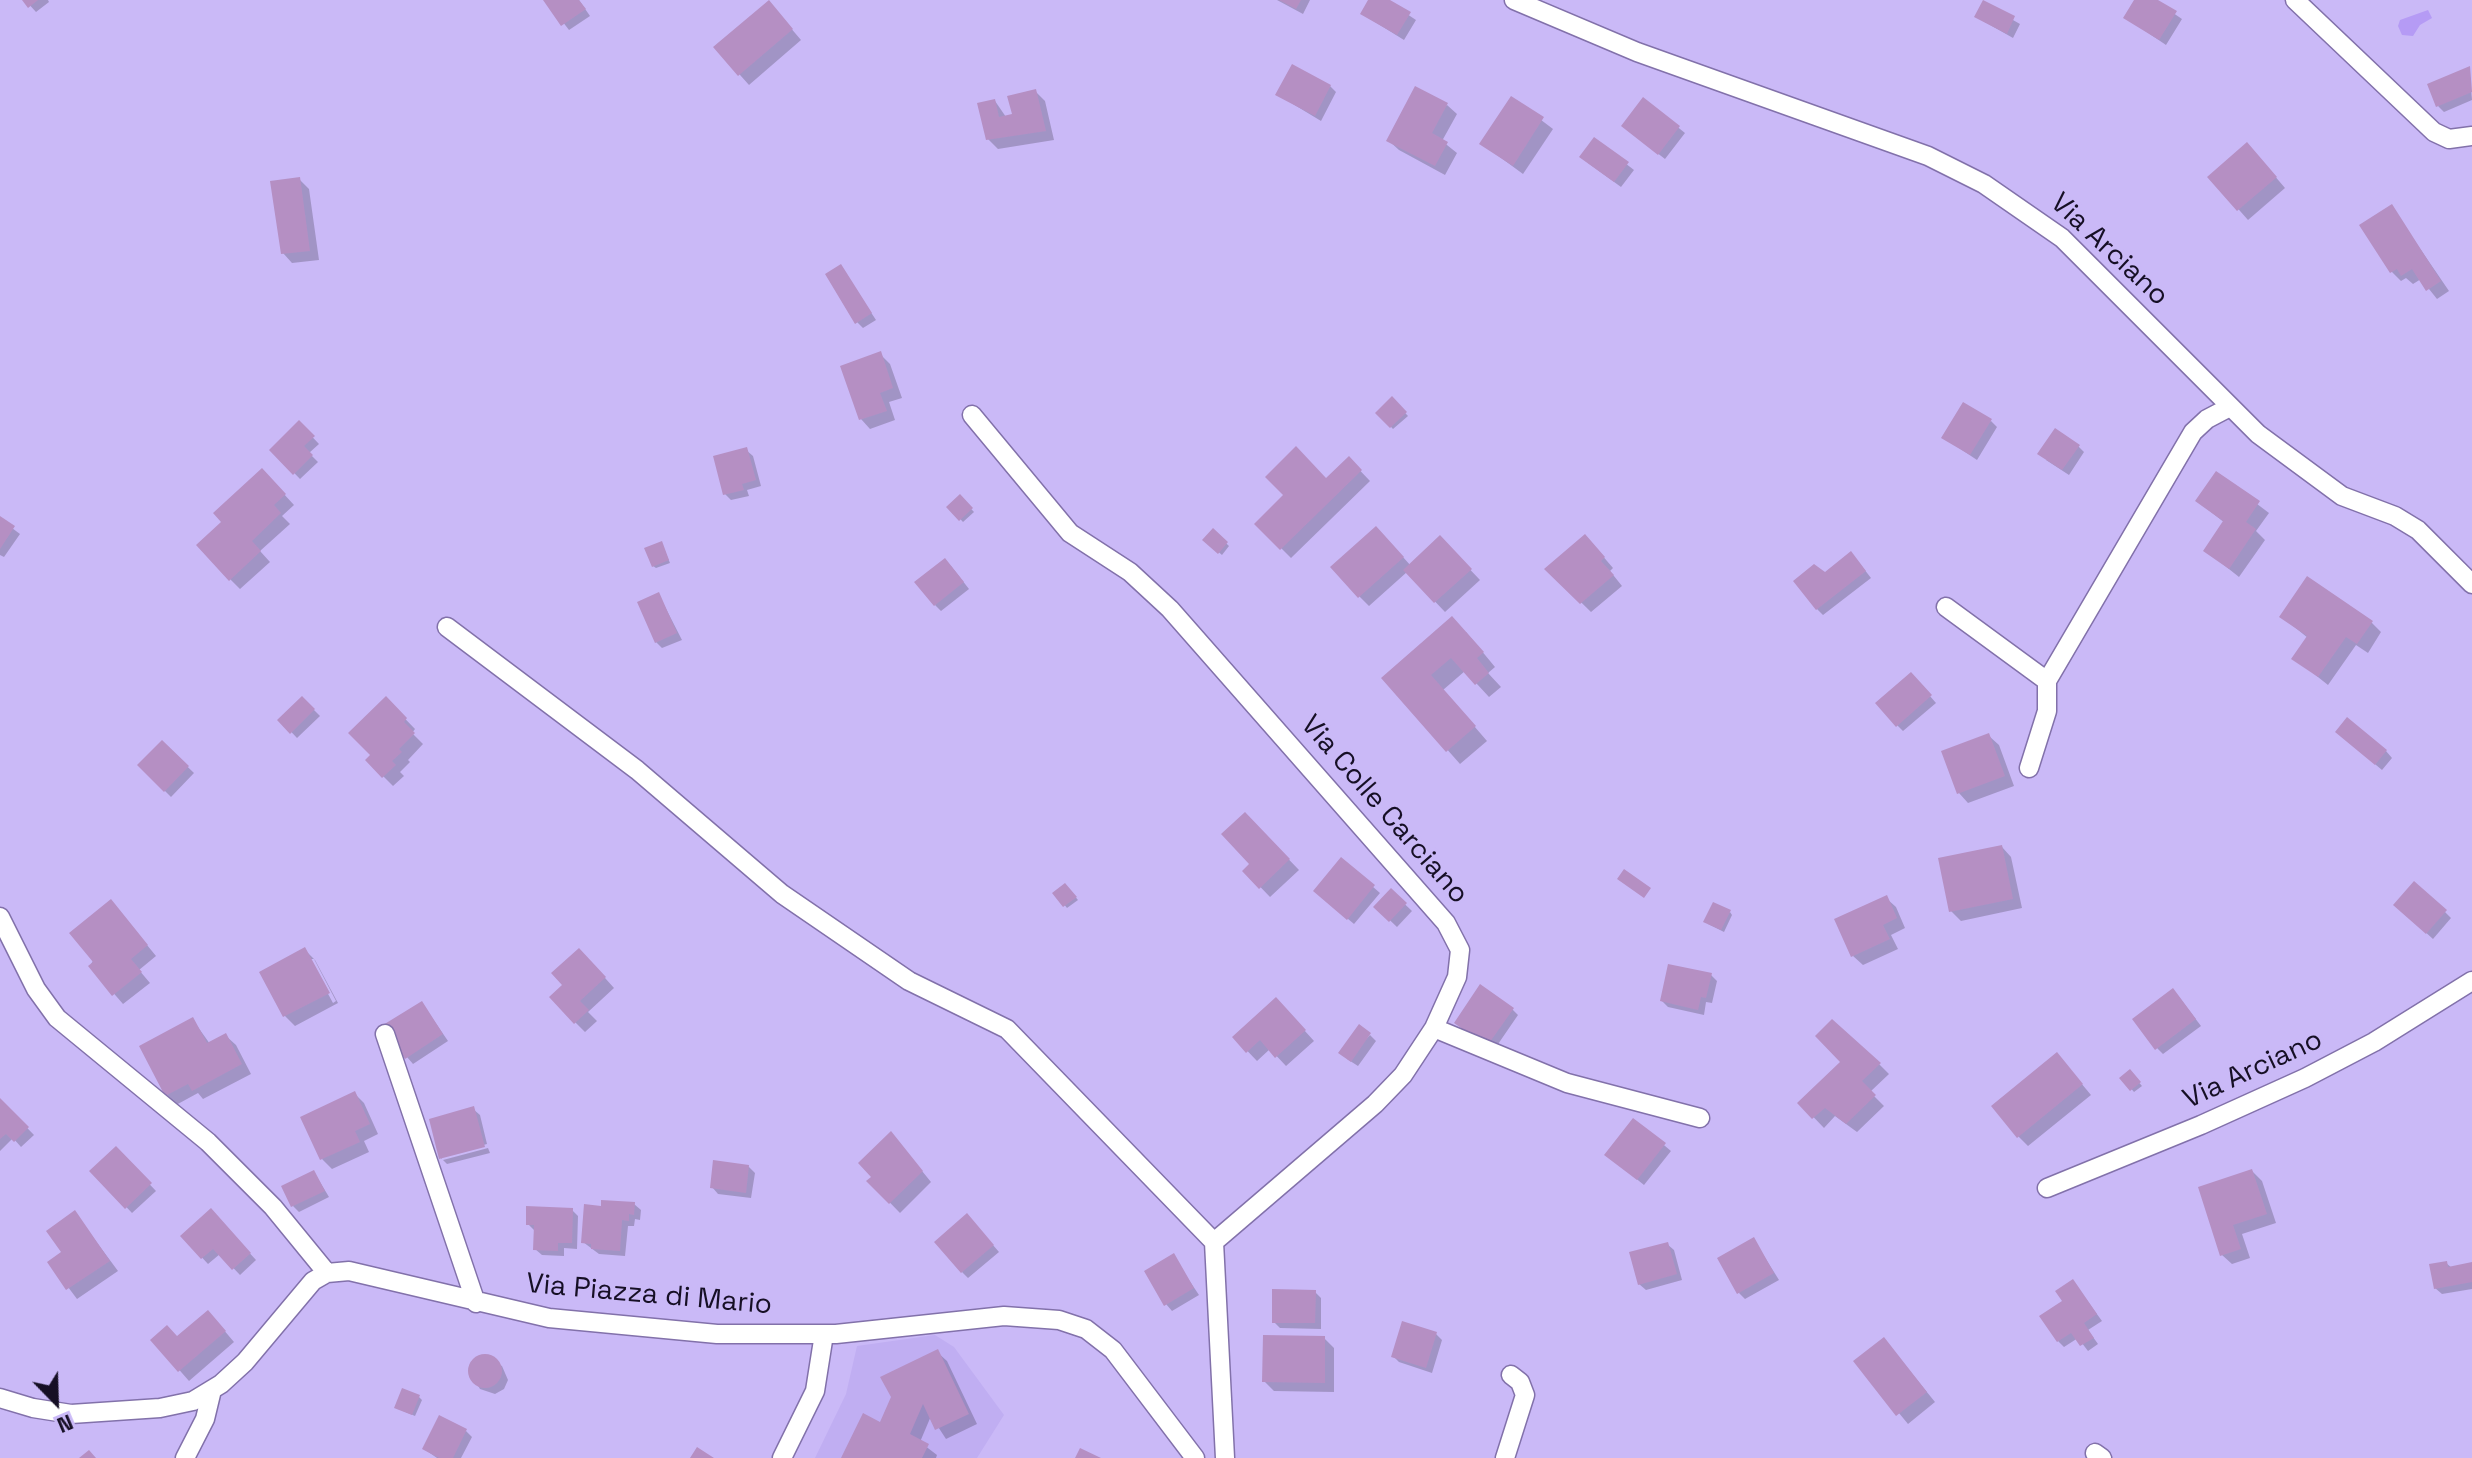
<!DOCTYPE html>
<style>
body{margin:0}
#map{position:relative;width:2472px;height:1458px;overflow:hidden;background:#cab9f7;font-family:"Space Grotesk",sans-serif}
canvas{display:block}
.north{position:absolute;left:16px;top:1362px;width:80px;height:80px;-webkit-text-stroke:6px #cab9f7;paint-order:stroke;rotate:157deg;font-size:22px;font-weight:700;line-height:32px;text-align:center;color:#160f25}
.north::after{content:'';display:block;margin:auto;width:28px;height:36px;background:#160f25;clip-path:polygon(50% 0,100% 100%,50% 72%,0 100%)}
</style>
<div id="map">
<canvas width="2472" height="1458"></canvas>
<div class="north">N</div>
</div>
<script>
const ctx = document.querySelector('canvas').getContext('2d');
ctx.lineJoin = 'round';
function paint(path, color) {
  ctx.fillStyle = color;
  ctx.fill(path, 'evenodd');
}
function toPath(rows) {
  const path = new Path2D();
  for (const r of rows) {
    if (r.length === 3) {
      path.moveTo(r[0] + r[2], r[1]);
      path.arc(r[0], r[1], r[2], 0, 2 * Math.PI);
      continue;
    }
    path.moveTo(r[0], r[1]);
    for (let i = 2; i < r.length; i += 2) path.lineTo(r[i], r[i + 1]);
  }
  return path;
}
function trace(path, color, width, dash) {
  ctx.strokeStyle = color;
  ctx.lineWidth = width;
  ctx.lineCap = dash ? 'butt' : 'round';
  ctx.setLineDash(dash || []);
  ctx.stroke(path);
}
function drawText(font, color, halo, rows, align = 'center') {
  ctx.font = font + ' "Space Grotesk",sans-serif';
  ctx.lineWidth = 7;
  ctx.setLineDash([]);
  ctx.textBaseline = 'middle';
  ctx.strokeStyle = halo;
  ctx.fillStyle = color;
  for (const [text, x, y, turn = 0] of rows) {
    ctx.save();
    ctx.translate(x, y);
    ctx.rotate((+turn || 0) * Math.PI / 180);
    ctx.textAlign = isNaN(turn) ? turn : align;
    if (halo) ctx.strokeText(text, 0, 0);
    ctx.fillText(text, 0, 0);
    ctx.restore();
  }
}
paint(toPath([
 [935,1335,954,1347,1004,1415,977,1458,815,1458,846,1394,857,1346]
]), '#c0aef2');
paint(toPath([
 [2428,10,2432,18,2420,25,2413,36,2402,35,2398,26,2400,20]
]), '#b59bf5');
paint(toPath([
 [25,0,48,0,49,2,36,12],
 [546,0,579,0,590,16,569,30],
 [1277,0,1310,0,1303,14],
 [1370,0,1386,0,1416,20,1404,40,1362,14],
 [2136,0,2154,0,2182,19,2166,45,2126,18],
 [1983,3,2020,24,2013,38,1976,17],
 [778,13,801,40,749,85,716,48],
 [2469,68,2472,100,2444,112,2438,106],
 [1330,86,1336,92,1321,121,1278,95],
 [1035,91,1045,101,1054,140,998,149,988,139,995,101,1006,117,1014,115],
 [1512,98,1553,129,1523,174,1482,144],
 [1644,100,1685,133,1665,159,1630,132],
 [1447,105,1457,114,1442,141,1457,153,1445,175,1399,150,1389,141],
 [1594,139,1634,170,1621,187,1588,163],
 [2256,154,2285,188,2248,220,2210,177],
 [299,179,309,189,319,260,292,263,283,253],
 [2391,206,2449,291,2437,299,2421,279,2413,284,2406,278,2401,281,2392,272],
 [841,267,876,320,863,328,857,322],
 [880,354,890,364,902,398,889,402,895,420,870,429,861,419],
 [1392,399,1408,416,1393,429,1378,413],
 [1991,421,1997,427,1977,460,1944,438],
 [299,423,319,444,309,453,318,462,300,479,272,450],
 [2078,446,2084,452,2069,475,2046,460],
 [746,450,753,456,761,486,747,490,749,496,731,500,725,494],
 [1349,459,1370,481,1291,558,1257,524,1326,481],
 [2216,473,2269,513,2256,531,2265,540,2239,577,2205,550,2225,523,2197,501],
 [271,480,294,505,282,516,290,524,260,551,270,562,240,589,230,579],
 [960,497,974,512,963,522,949,507],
 [0,519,20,534,4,557,0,555],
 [1213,531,1229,546,1222,555,1205,540],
 [1386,538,1411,566,1440,538,1480,580,1445,612,1407,572,1369,606,1359,596],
 [662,544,670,563,656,568,653,566],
 [1595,547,1613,568,1610,571,1622,586,1591,612,1547,569],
 [1857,560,1871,578,1823,615,1817,609,1825,574],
 [951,566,969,589,941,611,935,605],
 [659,595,682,640,662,648,656,642],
 [2282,617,2372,623,2381,632,2368,653,2356,645,2328,685,2294,658,2308,638],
 [1466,632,1495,667,1488,673,1501,687,1489,697,1465,671,1443,690,1487,741,1460,764,1384,678],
 [1917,681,1936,703,1903,731,1897,725],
 [302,698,320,716,297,738,280,720],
 [386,699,415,729,412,733,423,744,408,760,410,762,400,772,404,776,393,786,367,760,372,755],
 [1989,736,1999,745,2014,786,1968,803,1959,793],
 [2344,738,2386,751,2392,758,2382,770],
 [162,742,194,773,171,797,139,765],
 [1245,814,1299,870,1270,897,1245,871,1252,864],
 [2002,847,2011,857,2022,908,1961,921,1951,911],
 [1342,860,1380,893,1354,924,1322,897],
 [1065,885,1078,900,1067,908,1055,893],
 [1391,891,1412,911,1397,927,1376,907],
 [1886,898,1896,907,1905,928,1891,935,1898,949,1863,965,1853,956],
 [2402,911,2445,912,2451,918,2433,939],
 [120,912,156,956,139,970,150,983,123,1004,90,966],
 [1730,912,1732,915,1724,932,1708,924],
 [305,950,315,960,338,1003,295,1026,285,1016,262,973],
 [309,959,314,959,336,1001,333,1003],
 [589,960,614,988,588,1012,597,1021,585,1032,575,1022],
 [1711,975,1717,981,1712,1003,1706,1002,1704,1015,1668,1007,1662,1001],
 [2179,997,2201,1026,2163,1054,2157,1048],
 [422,1003,448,1041,413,1064,407,1057],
 [1512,1009,1518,1015,1494,1050,1462,1029],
 [1286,1010,1314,1041,1286,1066,1270,1049,1257,1061,1235,1038],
 [193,1020,210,1044,226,1036,236,1045,251,1074,203,1099,198,1093,176,1105,167,1095],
 [1370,1035,1376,1041,1358,1066,1347,1059],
 [1879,1064,1889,1074,1870,1092,1884,1106,1857,1132,1835,1116,1824,1128,1800,1103],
 [2066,1065,2091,1095,2028,1146,2018,1136],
 [2130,1072,2142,1086,2134,1092,2122,1078],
 [354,1093,364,1103,378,1134,364,1141,369,1152,332,1169,322,1159],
 [0,1100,34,1135,21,1147,13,1138,0,1151],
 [473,1109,480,1115,487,1144,442,1156,442,1159,441,1158],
 [1634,1120,1671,1151,1644,1185,1613,1160],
 [900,1144,931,1182,900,1213,869,1181],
 [488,1148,490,1153,447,1164,443,1160],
 [116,1149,156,1191,132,1213,92,1171],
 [748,1166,755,1173,751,1198,718,1194,712,1187],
 [2252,1171,2262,1181,2276,1223,2242,1234,2250,1258,2232,1264,2222,1255],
 [314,1172,329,1197,299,1212,293,1206],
 [634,1204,641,1210,640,1220,635,1219,634,1226,628,1226,625,1256,599,1254,583,1242,603,1208],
 [572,1210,578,1216,577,1249,564,1248,564,1256,542,1255,535,1249,534,1230,528,1224],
 [211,1211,256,1260,240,1275,220,1254,208,1264,182,1236],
 [75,1213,118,1271,77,1299,50,1263,64,1253],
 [973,1222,999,1252,968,1278,962,1272],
 [1754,1240,1779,1280,1745,1299,1739,1293],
 [1667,1244,1674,1250,1682,1280,1646,1290,1639,1284],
 [1173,1256,1199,1295,1172,1311,1166,1304],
 [2446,1263,2452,1268,2472,1264,2472,1289,2442,1294,2435,1288],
 [2073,1281,2102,1321,2088,1330,2098,1344,2088,1351,2078,1338,2064,1347,2058,1341,2065,1302],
 [1315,1292,1321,1298,1321,1329,1280,1328,1274,1322],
 [217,1322,234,1342,189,1381,153,1340,178,1338],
 [1436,1334,1442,1340,1432,1373,1399,1362,1393,1356],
 [1324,1338,1334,1348,1334,1392,1274,1391,1264,1381],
 [1884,1339,1935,1402,1908,1424,1856,1361],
 [937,1352,947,1361,977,1424,946,1439,931,1416,920,1442,937,1455,936,1458,843,1458,881,1425],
 [485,1356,502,1366,508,1380,504,1389,495,1394,480,1389,470,1372,472,1363],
 [419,1397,422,1400,415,1416,396,1408],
 [466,1431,472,1437,461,1458,437,1458,424,1449]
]), '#0003');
paint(toPath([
 [22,0,38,0,28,8],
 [543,0,579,0,586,9,561,26],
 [769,0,793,29,738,76,713,47],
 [1279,0,1301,0,1296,9],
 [1368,0,1390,0,1411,12,1397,35,1360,14],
 [1983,0,2015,16,2007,34,1974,17],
 [2134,0,2158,0,2177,11,2159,40,2123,18],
 [1292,64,1331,85,1315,116,1275,95],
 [2470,66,2472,92,2436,107,2427,84],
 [1415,86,1448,103,1432,133,1448,142,1435,166,1386,141],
 [1036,89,1046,131,986,140,977,103,995,99,999,117,1012,114,1007,96],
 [1511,96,1544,117,1513,166,1479,144],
 [1643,97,1680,126,1658,155,1621,126],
 [1594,137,1629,162,1614,182,1579,157],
 [2247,142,2277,177,2237,211,2207,177],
 [300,177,310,251,281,254,270,181],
 [2392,204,2441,281,2426,291,2412,269,2401,276,2397,269,2390,273,2359,225],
 [841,264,872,313,855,324,825,274],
 [881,351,893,388,880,393,887,411,859,420,840,366],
 [1392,396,1407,412,1390,428,1375,413],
 [1963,402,1992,419,1970,455,1941,438],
 [299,420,315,436,304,446,313,455,293,475,269,450],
 [2055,428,2080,445,2062,470,2037,454],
 [1296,446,1326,478,1349,456,1362,470,1280,550,1254,524,1283,495,1265,477],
 [747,447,756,480,742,484,744,490,723,495,713,456],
 [262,468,286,494,274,505,281,513,252,541,261,551,229,581,196,545,221,522,213,513],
 [2216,471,2260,501,2246,522,2256,529,2229,569,2203,551,2223,521,2195,501],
 [960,494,973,508,959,521,946,507],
 [0,516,15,526,0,549],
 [1376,526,1404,557,1358,598,1330,567],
 [1213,528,1228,542,1218,554,1202,540],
 [1585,534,1605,557,1601,561,1614,575,1580,604,1544,569],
 [1440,535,1472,569,1434,603,1403,570],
 [662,541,669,560,652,567,644,548],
 [1851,551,1866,571,1816,610,1793,581,1814,564,1825,572],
 [945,558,964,582,934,606,914,582],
 [2307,576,2373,621,2357,644,2346,637,2318,677,2291,659,2307,636,2279,617],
 [659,592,677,633,655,643,637,602],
 [1452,616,1484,652,1477,658,1489,673,1475,685,1451,658,1431,675,1476,726,1446,752,1381,678],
 [1911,672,1932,695,1896,727,1875,703],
 [302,696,315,709,290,734,277,720],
 [386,696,407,718,404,722,415,733,399,749,402,752,392,761,396,765,382,778,365,760,370,755,348,733],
 [2347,717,2387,750,2375,765,2335,732],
 [1989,733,2005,776,1957,794,1941,751],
 [162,740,189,766,164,792,137,765],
 [1245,812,1290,859,1259,889,1242,871,1249,864,1221,834],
 [2002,845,2013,899,1949,912,1938,858],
 [1341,857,1375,885,1347,920,1313,891],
 [1624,869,1651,888,1644,898,1617,879],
 [2414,881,2447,910,2426,934,2393,905],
 [1065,883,1077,897,1063,907,1052,893],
 [1391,888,1407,903,1389,922,1373,907],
 [1887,895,1897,918,1883,925,1890,939,1851,957,1834,919],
 [111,899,148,945,131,959,142,972,112,996,88,966,93,962,69,933],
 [1713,902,1731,910,1721,930,1703,922],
 [305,947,330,993,283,1017,259,972],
 [579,948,606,977,580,1001,589,1010,574,1024,549,997,562,985,551,973],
 [1668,964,1712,973,1706,998,1701,997,1698,1010,1660,1001],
 [1480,984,1514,1008,1487,1046,1454,1023],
 [2173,988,2196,1019,2155,1050,2132,1019],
 [1276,997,1306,1030,1275,1058,1260,1040,1246,1053,1232,1037],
 [422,1001,443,1034,405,1059,383,1025],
 [193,1017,207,1043,226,1033,242,1064,192,1091,188,1084,165,1096,139,1046],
 [1832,1019,1881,1063,1862,1081,1876,1095,1846,1124,1825,1108,1812,1119,1797,1103,1840,1062,1815,1036],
 [1359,1024,1371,1033,1351,1062,1338,1053],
 [2057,1052,2083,1084,2017,1138,1991,1106],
 [2130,1069,2141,1082,2130,1091,2119,1078],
 [355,1091,370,1124,355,1131,360,1142,320,1160,300,1117],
 [0,1098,29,1127,14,1142,6,1134,0,1139],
 [474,1106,485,1147,439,1159,429,1119],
 [1633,1118,1666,1143,1637,1180,1604,1155],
 [891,1131,923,1171,889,1204,866,1181,871,1177,858,1163],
 [116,1146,152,1183,125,1209,89,1171],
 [713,1160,749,1165,746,1193,710,1188],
 [2252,1169,2267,1214,2233,1225,2241,1249,2220,1256,2198,1187],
 [314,1170,325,1191,291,1207,281,1186],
 [601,1200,635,1202,634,1215,629,1214,629,1221,622,1220,620,1251,591,1249,591,1244,581,1243,584,1204,601,1206],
 [526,1206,573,1208,572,1243,558,1243,558,1251,533,1250,534,1225,526,1225],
 [211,1208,251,1253,232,1270,213,1249,201,1259,180,1236],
 [75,1210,110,1261,66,1290,47,1262,61,1252,46,1231],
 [967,1213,994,1245,961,1273,934,1242],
 [1754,1237,1774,1273,1737,1294,1717,1258],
 [1668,1242,1677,1274,1638,1285,1629,1252],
 [1174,1253,1194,1288,1164,1306,1144,1271],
 [2447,1261,2448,1267,2472,1262,2472,1282,2434,1289,2429,1264],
 [2073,1279,2097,1314,2084,1323,2094,1338,2080,1346,2071,1333,2057,1342,2039,1316,2062,1301,2055,1291],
 [1272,1289,1316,1290,1315,1323,1272,1323],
 [208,1310,226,1331,178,1372,150,1340,167,1325,177,1336],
 [1402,1321,1437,1332,1426,1368,1391,1357],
 [1263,1335,1325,1336,1325,1383,1262,1382],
 [1884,1337,1927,1392,1896,1416,1853,1361],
 [938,1349,969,1414,935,1430,923,1404,910,1434,929,1444,922,1458,841,1458,863,1413,880,1422,891,1397,880,1377],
 [485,1371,17],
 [402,1388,420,1395,412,1415,394,1408],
 [439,1415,467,1429,453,1458,439,1458,422,1449],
 [697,1447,714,1458,690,1458],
 [1080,1448,1101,1458,1075,1458],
 [89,1450,96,1458,79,1458]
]), '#b58fc3');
const street = toPath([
 [1514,0,1637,52,1928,156,1984,184,2062,238,2258,434,2342,496,2395,516,2418,530,2472,584],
 [2295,0,2434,132,2449,139,2472,136],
 [972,415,1070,533,1130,572,1170,609,1446,923,1460,950,1457,977,1434,1028,1403,1075,1375,1104,1214,1242,1225,1458],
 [1946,607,2047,681,2193,432,2207,419,2228,408],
 [447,627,637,770,782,894,909,981,1007,1029,1214,1242],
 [2029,768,2047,711,2047,681],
 [0,917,36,989,57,1018,208,1142,273,1207,327,1273],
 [1434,1028,1567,1083,1700,1118],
 [385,1034,476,1303],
 [2047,1188,2201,1125,2305,1078,2374,1042,2472,981],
 [0,1398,33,1408,71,1414,160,1408,193,1401,221,1384,245,1362,313,1281,327,1273,349,1271,549,1318,717,1334,836,1334,1004,1316,1059,1320,1086,1329,1113,1350,1195,1458],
 [2095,1453,2102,1458],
 [185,1458,205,1419,212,1390],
 [782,1458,815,1391,824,1334],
 [1505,1458,1525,1395,1520,1382,1511,1375]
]);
trace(street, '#8271aa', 21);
trace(street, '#fff', 18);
drawText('28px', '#160f25', '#cab9f7', [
 ["Via Arciano",2109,250,43],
 ["Via Colle Carciano",1384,810,49],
 ["Via Arciano",2253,1070,-25],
 ["Via Piazza di Mario",649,1295,5]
]);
</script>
